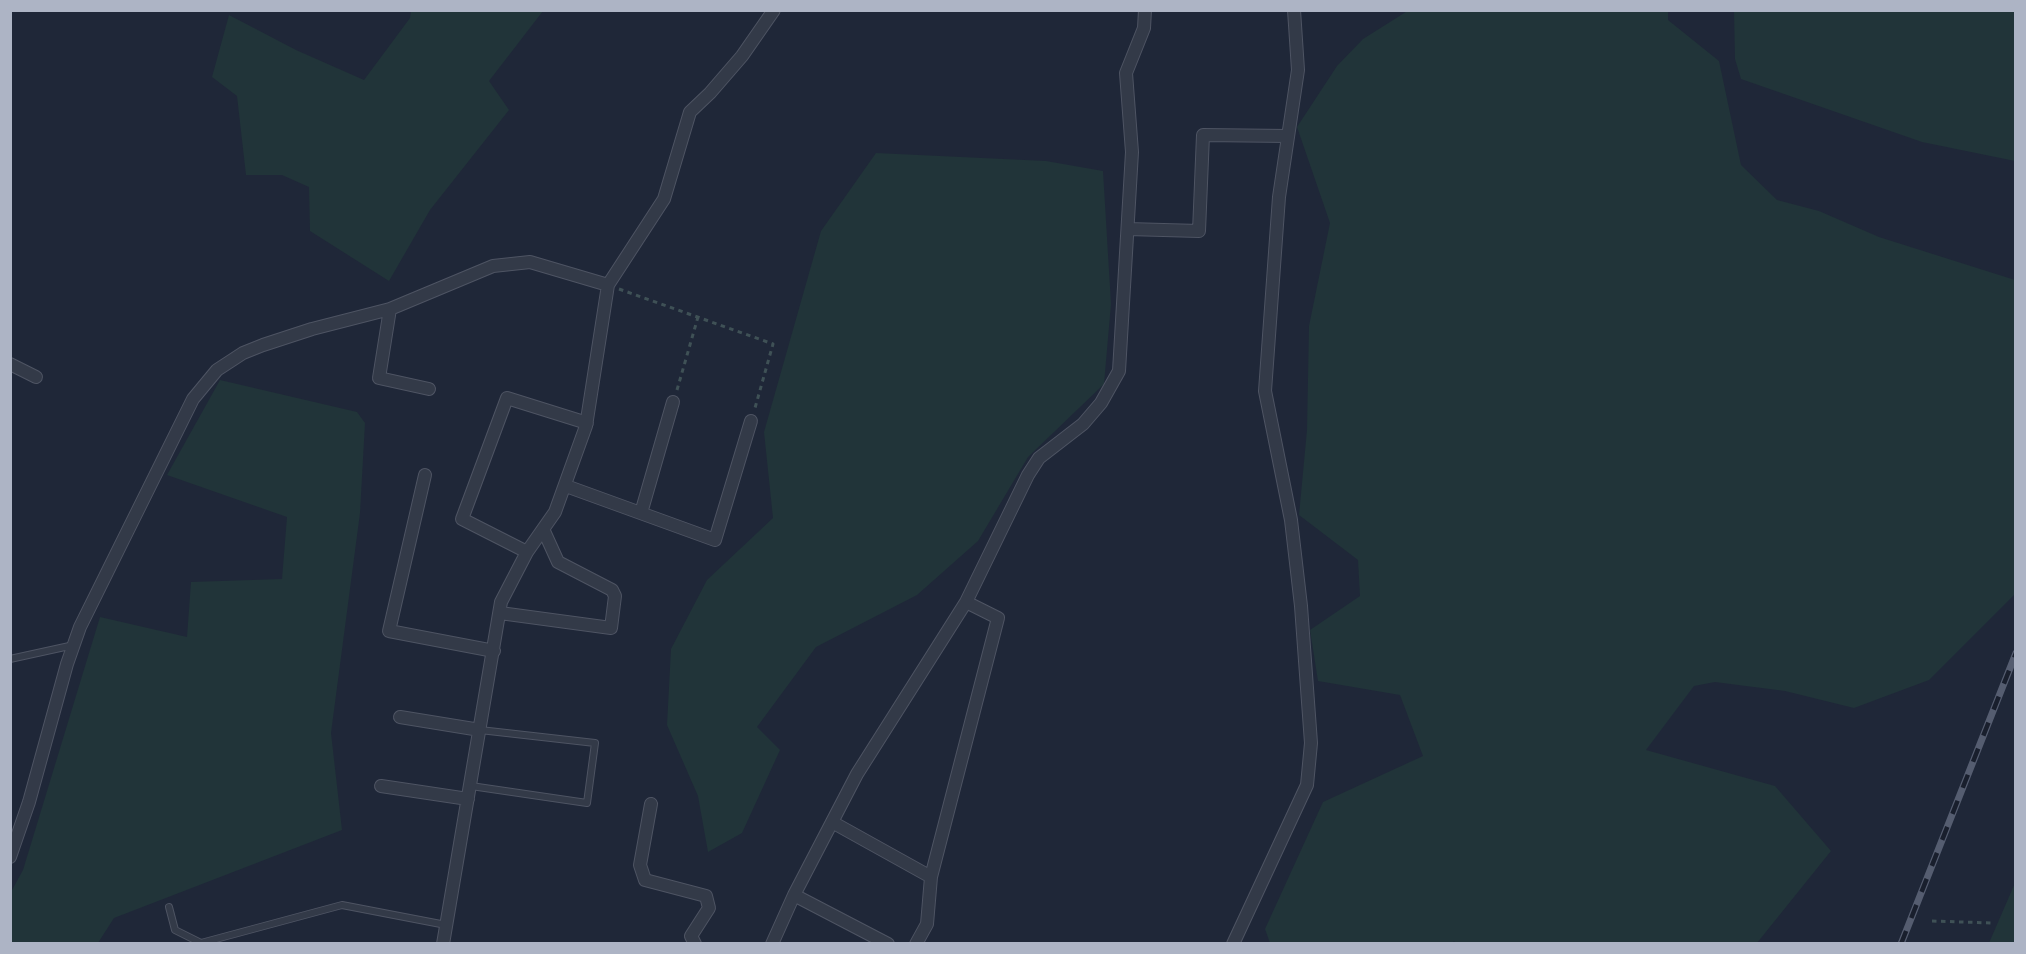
<!DOCTYPE html>
<style>
body{margin:0}
#map{position:relative;width:2026px;height:954px;overflow:hidden;background:#1f2738;font-family:"Fira Sans",sans-serif}
canvas{display:block}
.frame{position:absolute;inset:0;border:12px solid #adb4c5;pointer-events:none}
</style>
<div id="map">
<canvas width="2026" height="954"></canvas>
<div class="frame"></div>
</div>
<script>
const ctx = document.querySelector('canvas').getContext('2d');
ctx.lineJoin = 'round';
function paint(path, color) {
  ctx.fillStyle = color;
  ctx.fill(path, 'evenodd');
}
function toPath(rows) {
  const path = new Path2D();
  for (const r of rows) {
    path.moveTo(r[0], r[1]);
    for (let i = 2; i < r.length; i += 2) path.lineTo(r[i], r[i + 1]);
  }
  return path;
}
function trace(path, color, width, dash) {
  ctx.strokeStyle = color;
  ctx.lineWidth = width;
  ctx.lineCap = dash ? 'butt' : 'round';
  ctx.setLineDash(dash || []);
  ctx.stroke(path);
}
paint(toPath([
 [1409,10,1668,11,1668,20,1719,61,1741,165,1777,200,1819,211,1879,237,2015,280,2015,594,1929,680,1854,708,1785,691,1715,682,1694,686,1646,750,1775,786,1831,851,1757,943,1456,944,1454,941,1452,944,1270,943,1265,929,1323,802,1423,756,1400,695,1318,681,1310,630,1360,596,1358,560,1299,515,1307,430,1309,326,1330,223,1297,127,1337,66,1363,39],
 [411,11,543,11,489,81,509,110,430,210,389,281,310,231,309,187,282,175,246,175,237,96,212,77,229,15,296,50,364,80,410,18],
 [1734,11,2015,11,2015,161,1922,142,1741,79,1735,59],
 [876,153,1046,161,1103,171,1111,304,1104,384,1028,457,978,541,917,595,816,647,757,727,780,750,742,833,708,852,698,796,667,725,671,649,707,580,773,518,764,432,821,231],
 [220,380,357,412,365,423,360,513,331,733,342,830,114,918,98,943,11,943,11,892,23,870,100,617,187,637,191,582,282,579,287,517,167,475],
 [2015,883,2015,943,1989,943]
]), '#213439');
const lane = toPath([
 [10,659,74,645],
 [471,786,587,803,595,743,480,730],
 [169,907,175,930,201,943,342,905,446,925]
]);
const street = toPath([
 [1128,229,1199,231,1203,135,1288,136],
 [390,309,379,378,429,389],
 [10,364,36,377],
 [425,475,389,631,494,651],
 [566,486,715,540,751,421],
 [641,513,673,402],
 [527,552,462,519,507,398,587,423],
 [500,613,611,628,615,596,612,590,558,562,543,529],
 [400,717,480,730],
 [381,786,468,799],
 [651,804,640,865,645,880,706,896,709,908,691,936,695,944],
 [832,822,931,877],
 [10,857,29,802,67,664,80,627,193,399,217,370,243,353,263,345,312,329,390,309,493,266,530,262,608,285],
 [794,895,888,944],
 [443,944,501,602,527,552,555,512,586,426,608,285,664,199,690,112,710,93,742,56,774,10],
 [772,944,794,895,857,774,966,602,1028,475,1039,458,1083,424,1101,403,1119,371,1132,152,1126,73,1144,28,1145,10],
 [916,944,927,924,931,877,998,618,966,602],
 [1233,944,1307,785,1311,743,1301,606,1291,520,1265,391,1279,197,1298,70,1294,10]
]);
trace(lane, '#4e5463', 8);
trace(street, '#4e5463', 14);
trace(toPath([
 [619,289,773,344,755,408],
 [677,390,698,317],
 [1932,921,1991,923]
]), '#3f5156', 3, [4.5, 4.5]);
trace(lane, '#333a48', 6);
trace(street, '#333a48', 12);
const rail = toPath([
 [1901,944,2016,653]
]);
trace(rail, '#555d70', 7);
trace(rail, '#191f2d', 4.5, [14]);
</script>
